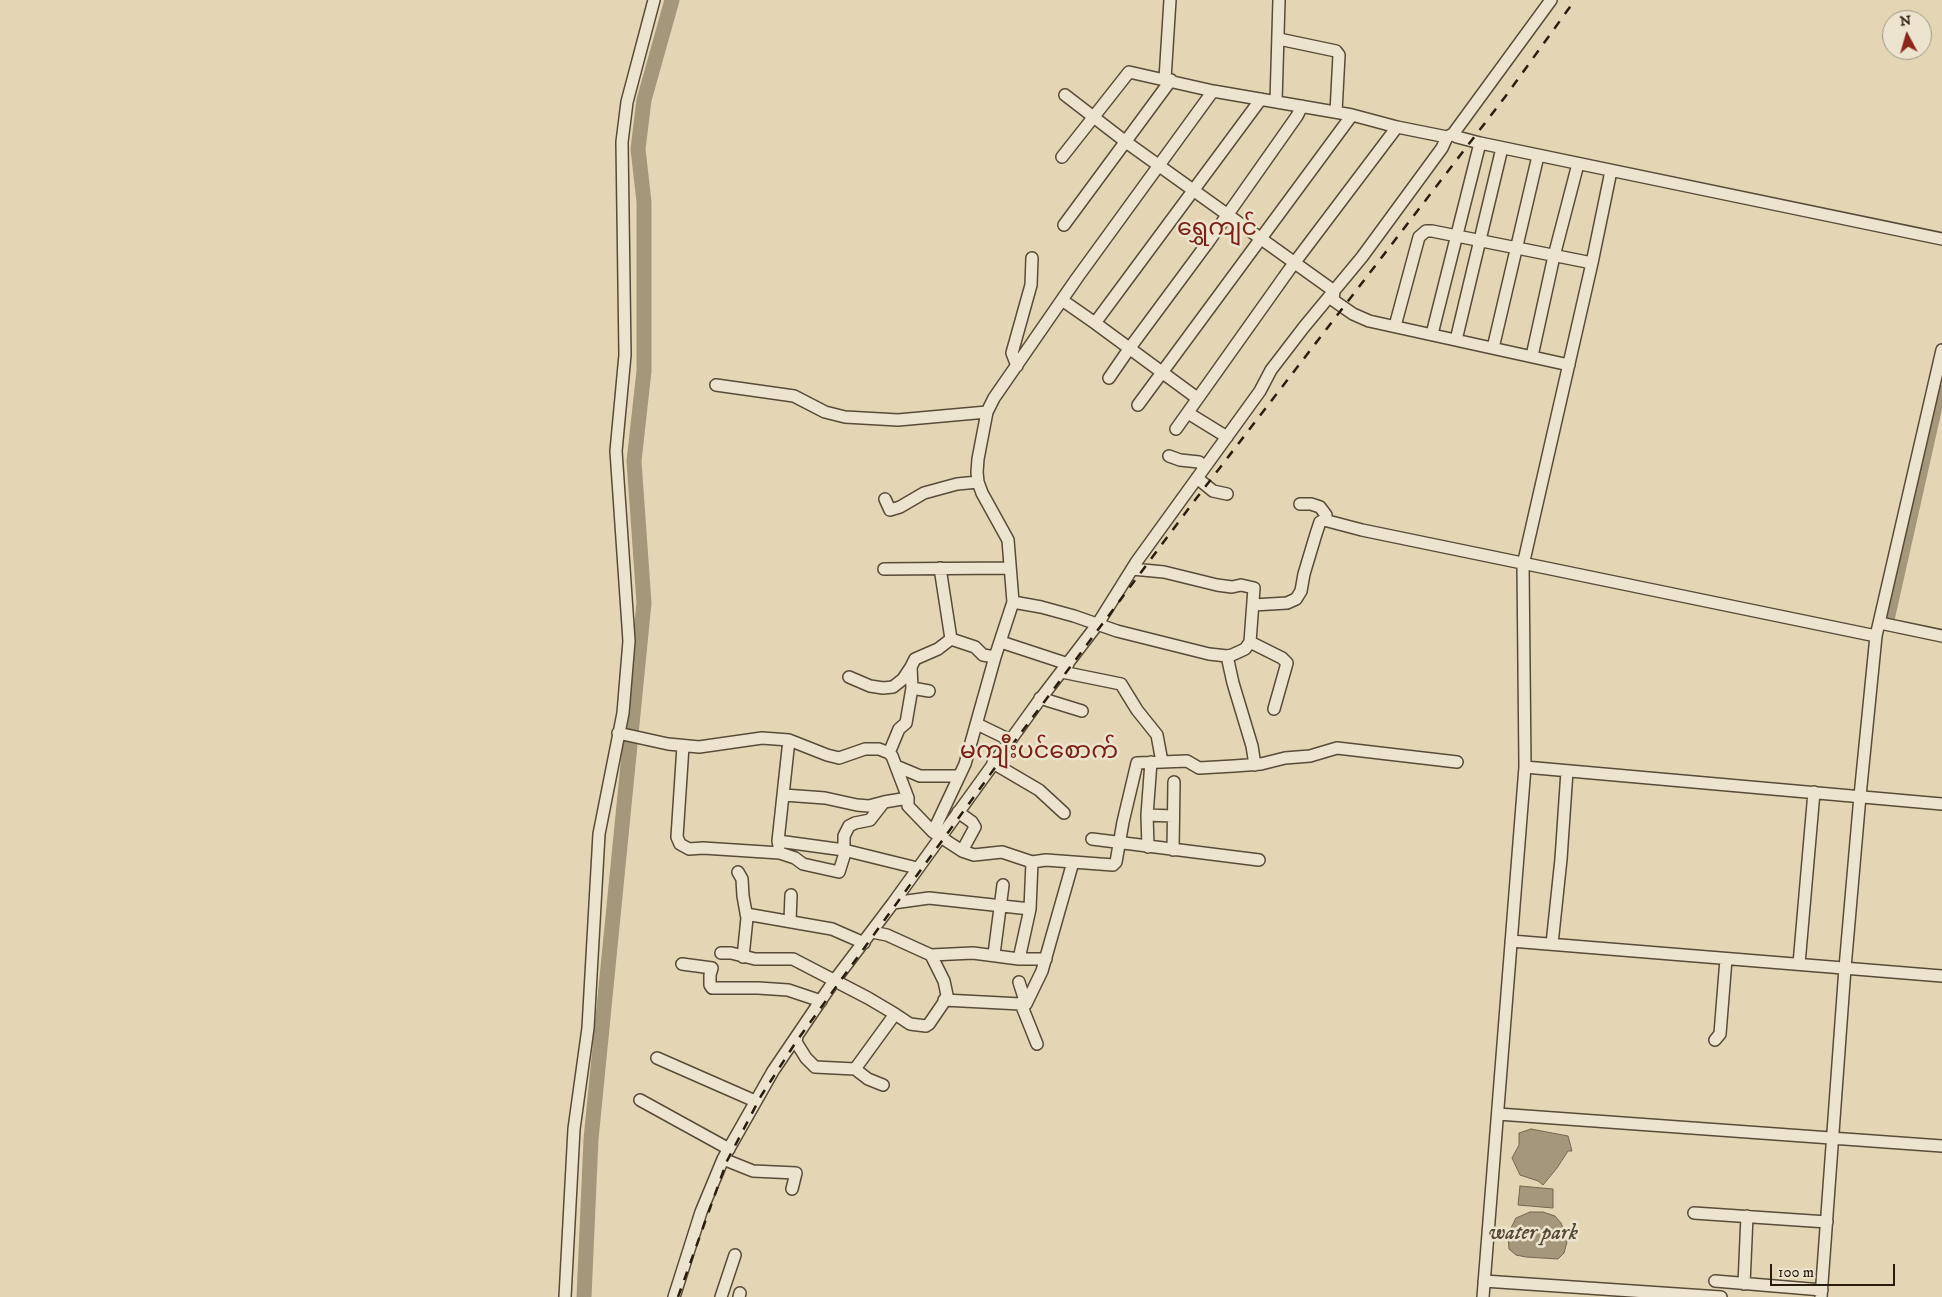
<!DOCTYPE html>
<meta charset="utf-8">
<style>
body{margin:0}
#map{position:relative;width:1942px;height:1297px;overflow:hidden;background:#e4d6b5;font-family:"IM FELL DW Pica",serif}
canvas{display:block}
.north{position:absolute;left:1882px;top:10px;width:50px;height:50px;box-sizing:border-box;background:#ede4cf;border:1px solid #9f9481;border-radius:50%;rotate:354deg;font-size:14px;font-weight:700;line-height:20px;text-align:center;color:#2a1d0d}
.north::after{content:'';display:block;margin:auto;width:18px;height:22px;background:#8f2418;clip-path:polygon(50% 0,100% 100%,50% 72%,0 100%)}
.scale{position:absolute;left:1770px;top:1264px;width:125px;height:22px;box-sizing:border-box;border:2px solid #2a1d0d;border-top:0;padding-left:6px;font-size:15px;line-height:18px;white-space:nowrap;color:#2a1d0d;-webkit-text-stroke:4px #ede4cf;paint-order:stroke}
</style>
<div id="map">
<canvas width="1942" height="1297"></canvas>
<div class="north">N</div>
<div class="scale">100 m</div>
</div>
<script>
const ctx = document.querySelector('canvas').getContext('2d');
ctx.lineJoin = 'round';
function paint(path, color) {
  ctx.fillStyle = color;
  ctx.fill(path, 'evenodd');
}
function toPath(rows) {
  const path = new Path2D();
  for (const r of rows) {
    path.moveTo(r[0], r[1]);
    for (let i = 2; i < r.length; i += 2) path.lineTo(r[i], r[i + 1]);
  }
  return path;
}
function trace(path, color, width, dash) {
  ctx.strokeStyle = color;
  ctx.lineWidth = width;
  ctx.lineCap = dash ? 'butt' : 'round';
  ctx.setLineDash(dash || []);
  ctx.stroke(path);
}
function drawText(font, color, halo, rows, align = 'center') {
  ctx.font = font + ' "IM FELL DW Pica","Noto Sans Myanmar",serif';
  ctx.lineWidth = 5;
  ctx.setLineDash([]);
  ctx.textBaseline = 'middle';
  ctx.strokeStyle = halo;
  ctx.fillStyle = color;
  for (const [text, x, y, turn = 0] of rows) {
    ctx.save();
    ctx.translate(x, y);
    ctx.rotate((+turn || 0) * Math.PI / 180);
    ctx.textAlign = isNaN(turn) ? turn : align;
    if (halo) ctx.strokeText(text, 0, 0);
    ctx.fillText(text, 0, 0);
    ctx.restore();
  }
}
const water = toPath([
 [1531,1129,1568,1136,1572,1151,1568,1151,1557,1168,1543,1185,1538,1181,1520,1175,1512,1158,1519,1145,1519,1133,1531,1129],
 [1520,1186,1553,1189,1553,1208,1518,1205,1520,1186],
 [1530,1212,1543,1212,1555,1216,1561,1223,1565,1233,1567,1242,1564,1253,1558,1259,1526,1257,1516,1255,1509,1249,1508,1234,1516,1218,1530,1212]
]);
paint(water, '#a5977c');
trace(water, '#746650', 1);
trace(toPath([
 [1890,620,1942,389]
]), '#a5977c', 9);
trace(toPath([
 [584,1297,591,1139,644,603,634,461,644,371,644,202,638,149,644,100,672,0]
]), '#a5977c', 15);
const minor = toPath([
 [1279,39,1336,51,1339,55,1336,112],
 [1165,79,1170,0],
 [1065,95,1126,142,1334,291,1333,300,1353,314,1369,321,1569,365],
 [1276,102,1279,0],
 [1453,134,1551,0],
 [1062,157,1129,72,1213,91,1352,115,1397,127,1447,137,1453,134,1457,137,1480,143,1942,239],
 [1064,225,1171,80],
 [1062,300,1095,323,1197,398],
 [1095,323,1261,99],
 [1395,326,1419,237,1426,231,1432,231,1592,263],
 [1432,334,1480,143],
 [1456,340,1502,148],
 [1493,348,1538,156],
 [1532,356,1554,256,1578,164],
 [1017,366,1012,353,1031,285,1032,258],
 [1109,378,1129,349,1209,241,1297,116,1302,106],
 [716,385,794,396,825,412,845,417,898,420,987,412],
 [1138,405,1352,115],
 [1188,413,1227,437],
 [1176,429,1289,270,1397,127],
 [1169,456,1180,460,1199,462,1204,467],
 [1197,478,1213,491,1227,494],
 [885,499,890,510,900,507,924,493,957,484,978,482],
 [1300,504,1311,504,1320,507,1326,515,1324,520],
 [940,568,951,639,975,647,983,655,995,657],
 [884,569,1009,568],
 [1013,602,1041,607,1074,616,1117,631,1209,654,1227,656,1232,655,1245,649,1250,642,1254,588,1241,585,1232,587,1217,585,1164,572,1132,569],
 [1253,605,1287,603,1296,599,1301,591,1304,574,1316,534,1320,522,1324,520,1362,530,1876,636],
 [1880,623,1942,636],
 [1001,642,1068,664],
 [1250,642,1282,658,1287,663,1274,709],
 [1227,656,1233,683,1252,746,1255,765],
 [1062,672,1121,684,1137,710,1157,735,1162,762],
 [849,677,870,686,883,688,893,687,903,679,911,667],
 [912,688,929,691],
 [1040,698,1082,711],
 [977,724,1010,740],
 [618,733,668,744,699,747,762,738,789,740,827,755,839,758,865,749,879,749,889,753,892,756,908,798,908,806,933,832,962,851,974,855,1002,852,1032,862,1046,860,1113,865,1116,862,1123,822,1137,763,1187,761,1199,768,1234,766,1261,764,1285,758,1310,756,1337,748,1457,762],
 [683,746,677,837,680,844,689,849,703,848,780,853,795,858,803,864,839,872,844,856,844,836,849,826,855,823,870,820,884,802,908,798],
 [889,753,899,729,906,723,912,688,911,667,915,659,938,649,951,639],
 [993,763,1039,790,1064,813],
 [896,766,920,776,959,776],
 [1525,767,1942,804],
 [784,795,825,798,857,805,869,806,884,802],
 [958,812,972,822,975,827,962,851],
 [1147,815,1173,816],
 [933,832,965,764,995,657,1013,602,1008,540,982,493,978,482,977,472,978,459,987,412,994,398,1077,278,1213,91],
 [1092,839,1259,860],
 [778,841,844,850,917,868],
 [779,846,778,841,789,740],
 [1148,847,1147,815,1151,762],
 [1173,850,1174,782],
 [738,872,742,879,743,896,747,918,743,957],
 [893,903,929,898,1030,909],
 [746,914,832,929,864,943],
 [790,921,791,895],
 [872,932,887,935,931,955,973,953,1019,959,1046,959],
 [1511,941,1942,976],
 [1552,944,1561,859,1567,771],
 [721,953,731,953,755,959,793,959,868,998,895,1014,855,1069],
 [994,954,1003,885],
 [1019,959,1030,909,1032,862],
 [682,964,712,968,710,975,710,985,712,988,758,988,788,990,821,1001],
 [1799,964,1814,792],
 [1019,982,1026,1004],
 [944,1000,1021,1004],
 [895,1014,910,1024,926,1026,929,1024,944,1002,947,995,944,981,931,955],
 [797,1036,796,1042,806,1058,815,1067,855,1069,868,1079,883,1085],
 [1715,1040,1720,1034,1726,959],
 [1037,1044,1021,1004,1026,1004,1042,971,1073,862],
 [657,1058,755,1101],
 [640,1100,729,1149],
 [1498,1114,1942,1146],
 [723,1159,753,1171,796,1173,792,1189],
 [1694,1213,1827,1222],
 [1484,1281,1721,1297],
 [1715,1281,1822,1290],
 [1744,1284,1747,1216],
 [565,1297,574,1129,588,1028,599,834,623,713,629,641,616,451,625,355,622,142,627,102,654,0],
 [674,1297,701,1212,723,1159,773,1071,834,981,893,903,1038,702,1097,625,1137,561,1260,391,1271,370,1304,327,1362,257,1442,148,1447,137],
 [721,1297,735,1255],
 [739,1297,740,1293],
 [1483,1297,1525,767,1523,565,1592,263,1611,171],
 [1821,1297,1845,968,1860,796,1876,636,1942,350]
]);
trace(minor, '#584b37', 14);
trace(minor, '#ede4cf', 11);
trace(toPath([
 [678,1297,727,1161,761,1096,796,1042,997,765,1192,504,1505,97,1575,0]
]), '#2a1d0d', 2.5, [9, 9]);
drawText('italic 22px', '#554834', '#ede4cf', [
 ["water park",1533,1234]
]);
drawText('24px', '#7a1f14', '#ede4cf', [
 ["ရွှေကျင်",1217,230],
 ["မကျီးပင်စောက်",1039,753]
]);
</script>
